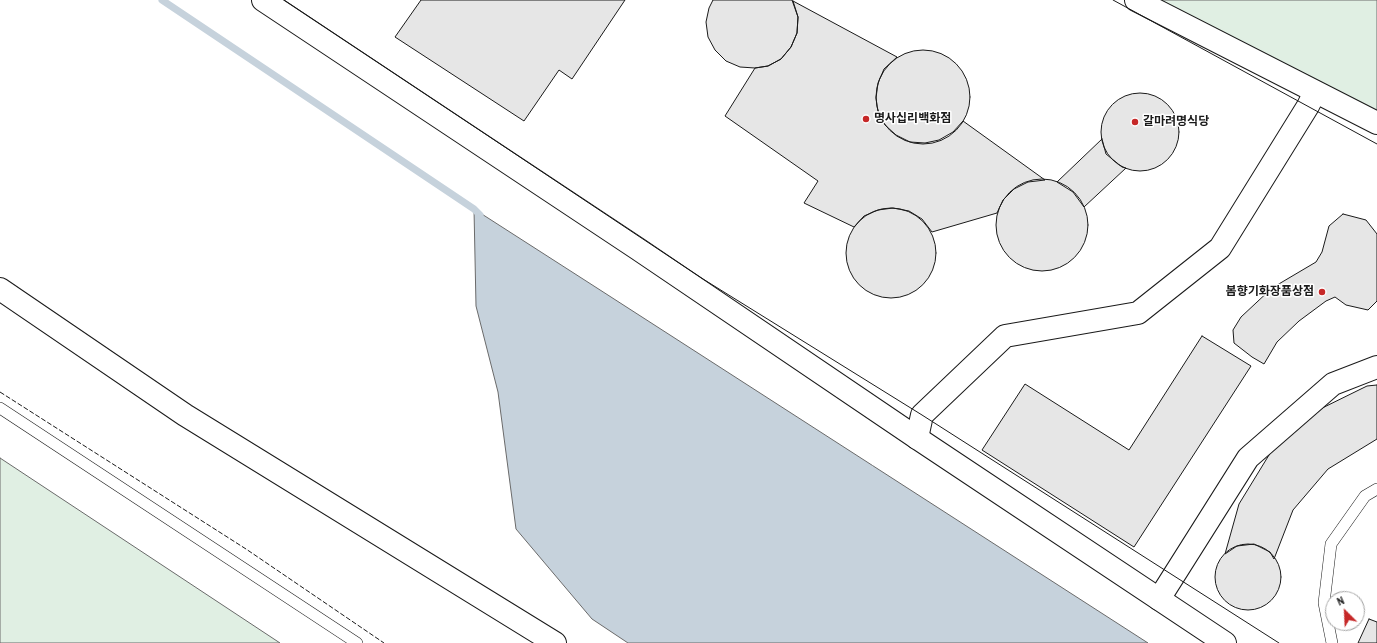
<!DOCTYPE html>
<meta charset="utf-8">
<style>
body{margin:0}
#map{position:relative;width:1377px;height:643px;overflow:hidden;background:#fff;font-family:"Archivo Narrow",sans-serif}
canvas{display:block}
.north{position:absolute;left:1325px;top:591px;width:40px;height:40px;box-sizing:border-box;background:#fff;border:1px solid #a3a3a3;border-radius:50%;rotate:336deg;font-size:11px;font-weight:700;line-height:16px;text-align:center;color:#1a1a1a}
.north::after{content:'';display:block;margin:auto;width:14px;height:18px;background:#c62828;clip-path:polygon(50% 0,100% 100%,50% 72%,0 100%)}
</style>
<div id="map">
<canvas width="1377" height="643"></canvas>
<div class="north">N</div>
</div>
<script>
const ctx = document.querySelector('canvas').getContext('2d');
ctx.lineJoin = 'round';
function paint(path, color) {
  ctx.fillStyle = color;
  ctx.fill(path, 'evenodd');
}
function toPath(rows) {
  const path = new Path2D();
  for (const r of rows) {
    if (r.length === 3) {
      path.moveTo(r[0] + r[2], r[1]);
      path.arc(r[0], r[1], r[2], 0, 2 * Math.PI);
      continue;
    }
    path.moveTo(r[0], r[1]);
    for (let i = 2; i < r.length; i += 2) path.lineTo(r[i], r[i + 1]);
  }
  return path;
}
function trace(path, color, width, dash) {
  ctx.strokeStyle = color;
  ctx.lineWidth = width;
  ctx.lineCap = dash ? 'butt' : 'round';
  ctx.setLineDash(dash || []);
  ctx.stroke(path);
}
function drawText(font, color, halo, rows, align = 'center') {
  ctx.font = font + ' "Archivo Narrow","Noto Sans KR",sans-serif';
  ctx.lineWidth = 3;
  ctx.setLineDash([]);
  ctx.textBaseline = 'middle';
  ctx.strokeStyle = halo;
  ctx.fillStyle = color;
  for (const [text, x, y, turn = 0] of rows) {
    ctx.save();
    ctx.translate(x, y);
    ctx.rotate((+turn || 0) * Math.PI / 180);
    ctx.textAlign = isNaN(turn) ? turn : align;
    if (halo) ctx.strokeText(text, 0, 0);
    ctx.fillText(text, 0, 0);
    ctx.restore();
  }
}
const green = toPath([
 [1136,0,1377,0,1377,123,1136,0],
 [0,458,280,643,0,643,0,458]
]);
paint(green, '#e0efe3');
trace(green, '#6a6a6a', 1);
const water = toPath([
 [474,209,597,288,1148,643,628,643,592,619,516,529,498,392,476,306,474,209]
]);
paint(water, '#c6d2dc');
trace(water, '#6a6a6a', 1);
trace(toPath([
 [162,0,474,209,480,215]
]), '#c6d2dc', 7);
const building = toPath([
 [421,0,625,0,572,79,559,70,524,121,395,37,421,0],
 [713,0,792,0,798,17,797,33,791,47,781,59,768,66,755,68,740,67,726,61,715,50,708,37,706,22,709,8,713,0],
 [793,1,897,57,884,69,878,83,876,98,878,112,885,125,896,135,910,142,925,143,939,140,953,132,963,121,1045,180,1028,182,1014,189,1003,200,997,213,932,232,922,219,909,211,893,208,878,210,864,216,854,227,804,203,818,181,725,116,755,68,768,66,781,59,791,47,797,33,798,17,793,1],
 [923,97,47],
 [1140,132,39],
 [1102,139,1106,154,1122,167,1126,168,1084,207,1073,192,1057,182,1102,139],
 [1042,225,46],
 [891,253,45],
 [1343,214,1366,220,1377,234,1377,301,1368,310,1346,305,1335,297,1326,301,1299,321,1277,342,1264,364,1252,357,1234,343,1233,330,1241,317,1272,288,1316,262,1322,252,1329,226,1343,214],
 [1202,336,1251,366,1134,547,982,450,1025,384,1129,450,1202,336],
 [1377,385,1377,439,1328,469,1293,510,1274,559,1270,552,1254,544,1237,546,1225,554,1239,504,1269,455,1308,415,1367,386,1377,385],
 [1248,577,33],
 [1369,619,1377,622,1377,643,1358,643,1369,619]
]);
paint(building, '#e6e6e6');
trace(building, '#1a1a1a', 1);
const service = toPath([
 [0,408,357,643],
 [1332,643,1324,603,1331,544,1365,496,1377,489]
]);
const minor = toPath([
 [0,289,185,415,555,643],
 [917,438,922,415,1005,336,1138,313,1220,248,1308,106,1315,92],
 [1159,599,1248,458,1333,384,1377,367]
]);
const tertiary = toPath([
 [263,0,638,249,917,438,1225,643],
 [1136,0,1377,123]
]);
trace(service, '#1a1a1a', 12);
trace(minor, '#1a1a1a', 24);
trace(tertiary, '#1a1a1a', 24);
trace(service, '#fff', 11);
trace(minor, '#fff', 22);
trace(tertiary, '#fff', 22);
trace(toPath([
 [284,0,703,279,922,415,1279,643],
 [1113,0,1377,144]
]), '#1a1a1a', 1);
trace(toPath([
 [0,392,246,549,384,643]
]), '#1a1a1a', 1, [5, 2]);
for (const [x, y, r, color] of [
 [866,119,4,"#c62828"],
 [1135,122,4,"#c62828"],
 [1322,292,4,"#c62828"]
]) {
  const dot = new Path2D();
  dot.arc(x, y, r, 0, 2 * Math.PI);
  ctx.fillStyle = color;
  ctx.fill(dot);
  trace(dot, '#fff', 1.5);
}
drawText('bold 12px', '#1a1a1a', '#fff', [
 ["명사십리백화점",874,119],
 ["갈마려명식당",1143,122],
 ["봄향기화장품상점",1314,292,"right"]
], 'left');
</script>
